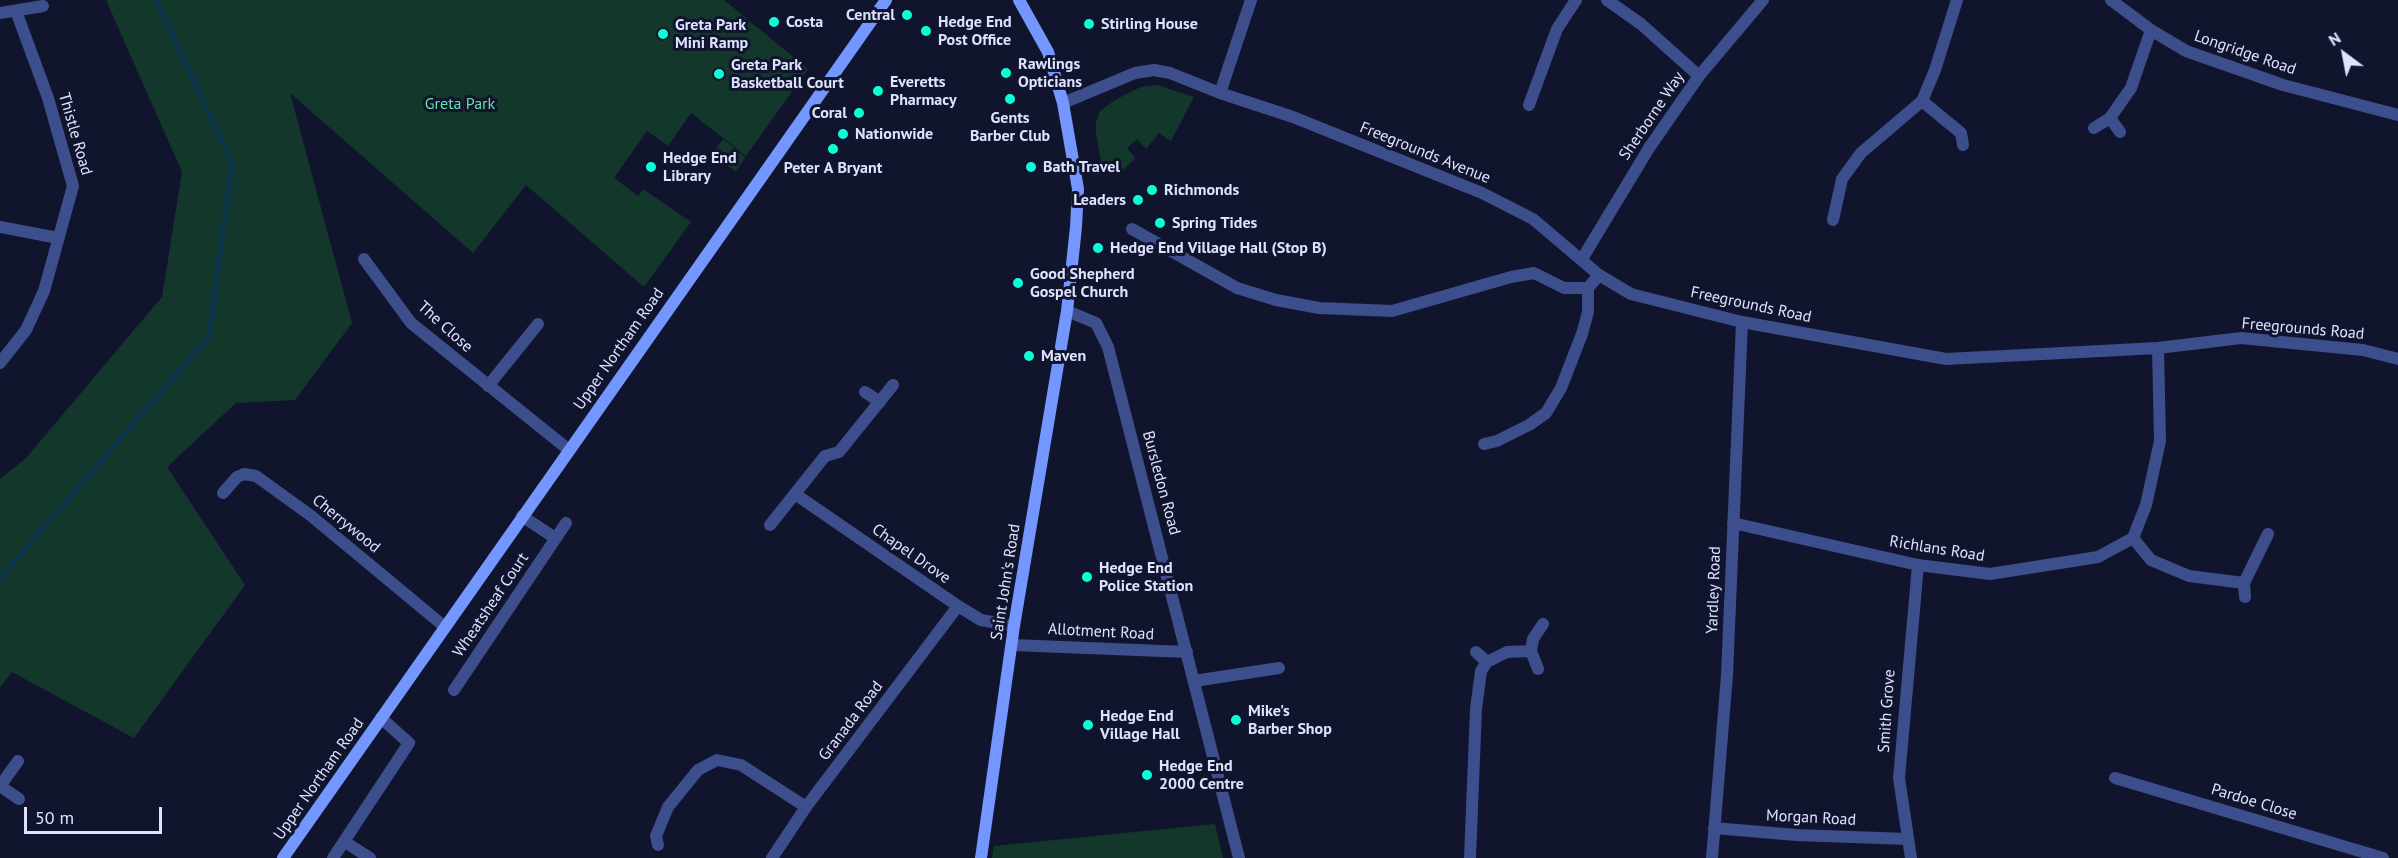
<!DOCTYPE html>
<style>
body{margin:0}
#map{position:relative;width:2398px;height:858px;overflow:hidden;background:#11142d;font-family:"PT Sans",sans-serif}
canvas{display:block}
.north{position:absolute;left:2314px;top:24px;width:60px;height:60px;-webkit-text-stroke:4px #11142d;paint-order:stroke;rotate:328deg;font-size:16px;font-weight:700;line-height:24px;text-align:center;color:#dde2ff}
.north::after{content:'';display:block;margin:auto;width:21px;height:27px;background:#dde2ff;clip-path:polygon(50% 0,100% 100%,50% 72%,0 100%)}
.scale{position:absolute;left:24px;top:807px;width:138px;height:27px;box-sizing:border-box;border:3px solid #dde2ff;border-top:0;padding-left:8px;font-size:18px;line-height:21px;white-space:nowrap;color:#dde2ff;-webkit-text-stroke:4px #11142d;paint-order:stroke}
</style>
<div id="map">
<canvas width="2398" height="858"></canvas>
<div class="north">N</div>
<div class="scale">50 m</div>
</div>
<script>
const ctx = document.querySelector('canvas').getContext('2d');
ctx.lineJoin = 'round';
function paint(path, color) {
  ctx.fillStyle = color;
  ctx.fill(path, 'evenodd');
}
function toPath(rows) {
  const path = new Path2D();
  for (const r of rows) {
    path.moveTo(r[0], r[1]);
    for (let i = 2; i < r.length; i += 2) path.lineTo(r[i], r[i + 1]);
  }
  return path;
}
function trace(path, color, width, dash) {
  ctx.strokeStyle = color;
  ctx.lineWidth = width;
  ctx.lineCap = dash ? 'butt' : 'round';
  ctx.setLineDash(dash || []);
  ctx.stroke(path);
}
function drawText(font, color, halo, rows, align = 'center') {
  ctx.font = font + ' "PT Sans",sans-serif';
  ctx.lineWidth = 6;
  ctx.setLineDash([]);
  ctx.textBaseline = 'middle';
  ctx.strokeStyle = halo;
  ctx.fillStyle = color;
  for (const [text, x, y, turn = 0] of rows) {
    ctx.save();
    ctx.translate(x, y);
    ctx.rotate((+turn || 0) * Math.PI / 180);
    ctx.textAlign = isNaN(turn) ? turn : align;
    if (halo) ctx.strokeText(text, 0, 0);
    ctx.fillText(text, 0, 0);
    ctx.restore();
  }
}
paint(toPath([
 [106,0,724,0,808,69,746,156,691,113,668,146,647,131,614,178,638,196,643,189,691,222,644,287,526,185,473,253,290,93,352,323,295,400,236,403,167,467,245,585,134,738,12,672,0,687,0,479,26,458,162,297,182,172],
 [1157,85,1194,97,1171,141,1159,133,1146,149,1137,139,1127,148,1135,158,1124,169,1103,173,1096,133,1096,122,1100,111,1115,100,1141,87],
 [723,139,745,157,736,172,712,154],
 [1215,824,1223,858,992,858,994,846]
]), '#14372c');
trace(toPath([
 [0,578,209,336,232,163,156,0]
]), '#0b344c', 5);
trace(toPath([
 [1607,0,1641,24,1699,76],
 [2111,0,2151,30,2186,51,2283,85,2398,115],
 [0,13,43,6],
 [1220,93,1251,0],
 [1922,101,1961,133,1963,145],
 [1063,103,1135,73,1154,70,1170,73,1220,93,1293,117,1482,193,1533,219,1599,275,1631,294,1742,322,1946,359,2158,348,2241,338,2363,350,2398,359],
 [1529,105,1557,29,1576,0],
 [2110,118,2120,132],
 [2094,128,2110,118,2131,88,2151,30],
 [1833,220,1842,179,1861,153,1922,101,1935,70,1957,0],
 [0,227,58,238],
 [1132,229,1237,288,1276,300,1319,308,1392,311,1511,277,1534,273,1564,288,1588,288,1599,275],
 [364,259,411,323,569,450],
 [1582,259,1649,148,1699,76,1763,0],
 [0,363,26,330,44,291,73,186,48,98,16,11],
 [488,386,538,324],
 [865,392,880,402],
 [1484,444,1497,441,1529,425,1546,413,1561,388,1582,334,1588,312,1588,288],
 [223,493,237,477,244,474,256,476,310,515,445,627],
 [795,494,958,606,981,620,1014,626],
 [522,516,555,538],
 [1733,523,1918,565,1990,574,2098,557,2133,538,2146,505,2160,441,2158,348],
 [770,525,825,456,839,452,893,385],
 [2133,538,2151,560,2189,576,2244,583],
 [2245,597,2244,583,2268,534],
 [1013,645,1187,652],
 [1476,652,1487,662],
 [1538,669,1531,651,1533,639,1543,624],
 [1194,681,1279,668],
 [454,690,566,523],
 [2115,778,2383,858],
 [0,786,18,761],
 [0,786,19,799],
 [1714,828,1796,835,1908,839],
 [345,842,370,858],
 [658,845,656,836,668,807,698,770,717,760,741,765,806,807],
 [333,858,409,743,381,718],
 [772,858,806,807,958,606],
 [1470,858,1476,709,1481,671,1487,662,1507,652,1531,651],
 [1712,858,1727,675,1742,322],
 [1911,858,1899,778,1918,565]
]), '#3c4e8c', 12);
trace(toPath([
 [1067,311,1096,323,1108,347,1239,858]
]), '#3c4e8c', 12);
trace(toPath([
 [283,858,886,0],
 [981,858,1014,626,1067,311,1076,227,1078,189,1063,103,1048,52,1019,0]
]), '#7496ff', 12);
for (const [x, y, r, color] of [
 [907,15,6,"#09ffd6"],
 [774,22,6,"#09ffd6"],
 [1089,24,6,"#09ffd6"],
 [926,31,6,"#09ffd6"],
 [663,34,6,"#09ffd6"],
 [1006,73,6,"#09ffd6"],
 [719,74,6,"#09ffd6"],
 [878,91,6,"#09ffd6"],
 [1010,99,6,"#09ffd6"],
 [859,113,6,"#09ffd6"],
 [843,134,6,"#09ffd6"],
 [833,149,6,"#09ffd6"],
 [651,167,6,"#09ffd6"],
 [1031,167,6,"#09ffd6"],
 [1152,190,6,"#09ffd6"],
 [1138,200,6,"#09ffd6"],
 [1160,223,6,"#09ffd6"],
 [1098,248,6,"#09ffd6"],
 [1018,283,6,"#09ffd6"],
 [1029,356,6,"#09ffd6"],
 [1087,577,6,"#09ffd6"],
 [1236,720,6,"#09ffd6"],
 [1088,725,6,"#09ffd6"],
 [1147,775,6,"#09ffd6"]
]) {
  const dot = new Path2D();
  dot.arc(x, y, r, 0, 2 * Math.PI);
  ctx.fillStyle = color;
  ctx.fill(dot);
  trace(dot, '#11142d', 2);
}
drawText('bold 16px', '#dde2ff', '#11142d', [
 ["Central",895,15,"right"],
 ["Costa",786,22],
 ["Hedge End",938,22],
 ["Post Office",938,40],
 ["Stirling House",1101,24],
 ["Greta Park",675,25],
 ["Mini Ramp",675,43],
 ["Rawlings",1018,64],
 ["Opticians",1018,82],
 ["Greta Park",731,65],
 ["Basketball Court",731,83],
 ["Everetts",890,82],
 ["Pharmacy",890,100],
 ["Coral",847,113,"right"],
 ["Gents",1010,118,"center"],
 ["Barber Club",1010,136,"center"],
 ["Nationwide",855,134],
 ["Hedge End",663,158],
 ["Library",663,176],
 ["Bath Travel",1043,167],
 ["Peter A Bryant",833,168,"center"],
 ["Richmonds",1164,190],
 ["Leaders",1126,200,"right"],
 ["Spring Tides",1172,223],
 ["Hedge End Village Hall (Stop B)",1110,248],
 ["Good Shepherd",1030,274],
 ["Gospel Church",1030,292],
 ["Maven",1041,356],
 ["Hedge End",1099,568],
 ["Police Station",1099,586],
 ["Mike's",1248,711],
 ["Barber Shop",1248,729],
 ["Hedge End",1100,716],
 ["Village Hall",1100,734],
 ["Hedge End",1159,766],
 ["2000 Centre",1159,784]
], 'left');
drawText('16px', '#dde2ff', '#11142d', [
 ["Longridge Road",2245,53,19],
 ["Sherborne Way",1652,116,-56],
 ["Thistle Road",75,134,74],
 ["Freegrounds Avenue",1425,153,22],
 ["Freegrounds Road",1751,305,12],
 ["The Close",445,327,42],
 ["Freegrounds Road",2303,329,5],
 ["Upper Northam Road",619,349,-55],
 ["Bursledon Road",1161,483,75],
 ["Cherrywood",346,524,39],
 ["Richlans Road",1937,549,9],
 ["Chapel Drove",911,554,35],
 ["Saint John's Road",1006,582,-81],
 ["Yardley Road",1714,590,-88],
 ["Wheatsheaf Court",491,605,-56],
 ["Allotment Road",1101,632,3],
 ["Smith Grove",1887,711,-86],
 ["Granada Road",851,721,-53],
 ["Upper Northam Road",319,779,-55],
 ["Pardoe Close",2254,802,17],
 ["Morgan Road",1811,818,3]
]);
drawText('16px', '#65e3a2', '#11142d', [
 ["Greta Park",460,104]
]);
</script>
